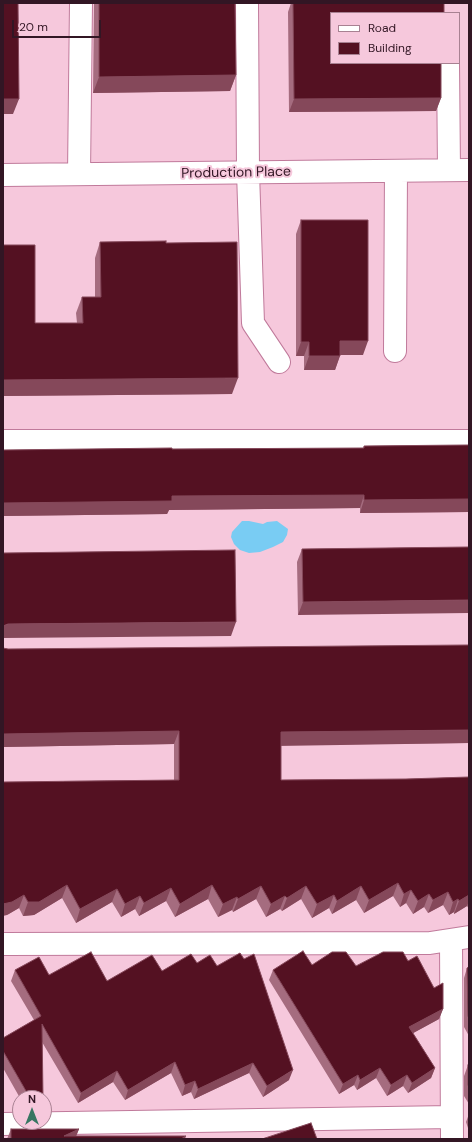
<!DOCTYPE html>
<style>
body{margin:0}
#map{position:relative;width:472px;height:1142px;overflow:hidden;background:#f6c8dc;font-family:"DM Sans",sans-serif}
canvas{display:block}
.frame{position:absolute;inset:0;border:4px solid #321624;pointer-events:none}
.legend{position:absolute;left:330px;top:12px;width:130px;height:52px;box-sizing:border-box;background:#f6c8dc;border:1px solid #a88192;margin:0;padding:5px 7px;list-style:none;font-size:12px;color:#321624}
.legend li{display:flex;align-items:center;gap:8px;height:20px}
.legend b{width:20px;border:1px solid #a88192}
.north{position:absolute;left:12px;top:1090px;width:40px;height:40px;box-sizing:border-box;background:#f6c8dc;border:1px solid #a88192;border-radius:50%;rotate:0deg;font-size:11px;font-weight:700;line-height:16px;text-align:center;color:#321624}
.north::after{content:'';display:block;margin:auto;width:14px;height:18px;background:#387662;clip-path:polygon(50% 0,100% 100%,50% 72%,0 100%)}
.scale{position:absolute;left:12px;top:20px;width:89px;height:18px;box-sizing:border-box;border:2px solid #321624;border-top:0;padding-left:5px;font-size:12px;line-height:14px;white-space:nowrap;color:#321624;-webkit-text-stroke:3px #f6c8dc;paint-order:stroke}
</style>
<div id="map">
<canvas width="472" height="1142"></canvas>
<div class="frame"></div>
<ul class="legend">
<li><b style="height:5px;background:#fff"></b>Road</li>
<li><b style="height:11px;background:#541122"></b>Building</li>
</ul>
<div class="north">N</div>
<div class="scale">20 m</div>
</div>
<script>
const ctx = document.querySelector('canvas').getContext('2d');
ctx.lineJoin = 'round';
function paint(path, color) {
  ctx.fillStyle = color;
  ctx.fill(path, 'evenodd');
}
function toPath(rows) {
  const path = new Path2D();
  for (const r of rows) {
    path.moveTo(r[0], r[1]);
    for (let i = 2; i < r.length; i += 2) path.lineTo(r[i], r[i + 1]);
  }
  return path;
}
function trace(path, color, width, dash) {
  ctx.strokeStyle = color;
  ctx.lineWidth = width;
  ctx.lineCap = dash ? 'butt' : 'round';
  ctx.setLineDash(dash || []);
  ctx.stroke(path);
}
function drawText(font, color, halo, rows, align = 'center') {
  ctx.font = font + ' "DM Sans",sans-serif';
  ctx.lineWidth = 4;
  ctx.setLineDash([]);
  ctx.textBaseline = 'middle';
  ctx.strokeStyle = halo;
  ctx.fillStyle = color;
  for (const [text, x, y, turn = 0] of rows) {
    ctx.save();
    ctx.translate(x, y);
    ctx.rotate((+turn || 0) * Math.PI / 180);
    ctx.textAlign = isNaN(turn) ? turn : align;
    if (halo) ctx.strokeText(text, 0, 0);
    ctx.fillText(text, 0, 0);
    ctx.restore();
  }
}
paint(toPath([
 [242,521,249,521,263,524,267,522,277,521,288,529,287,535,283,542,273,547,260,552,249,553,240,550,234,544,231,537,232,532]
]), '#79ccf3');
const minor = toPath([
 [247,3,248,172,253,323,279,362],
 [448,63,449,170],
 [79,174,81,3],
 [3,175,469,170],
 [395,351,396,171],
 [3,441,469,441],
 [451,940,452,1139],
 [3,944,430,943,469,937],
 [3,1124,451,1117]
]);
trace(minor, '#c07a9b', 24);
trace(minor, '#fff', 22);
paint(toPath([
 [94,3,235,3,236,75,230,91,93,93],
 [291,3,444,3,331,13,441,98,436,111,289,112,288,12],
 [301,220,363,355,340,355,335,370,304,370,304,356,296,356,296,234],
 [100,242,166,243,232,394,3,396,3,245,35,323,77,323,76,313,82,297,95,297,95,258],
 [469,445,469,512,360,513,360,508,169,510,167,514,3,516,3,450,363,448,364,446],
 [469,547,298,615,297,562,302,549],
 [3,648,469,743,281,745,281,780,406,779,469,777,469,909,467,906,454,914,454,912,449,915,443,905,428,913,424,907,413,914,406,903,400,907,393,896,364,913,356,900,332,914,329,908,312,918,301,899,282,911,280,909,266,917,256,899,233,912,232,910,218,917,208,899,175,917,166,901,139,916,135,909,121,917,112,902,76,923,62,898,34,915,23,916,19,908,7,915,64,781,174,780,174,744,3,747],
 [408,961,443,1009,439,1019,413,1033,435,1068,431,1078,408,1093,403,1086,387,1096,376,1078,357,1090,354,1085,339,1094,269,980,273,970,312,965,356,966],
 [197,963,217,966,289,1080,263,1097,249,1073,194,1099,191,1092,182,1096,171,1073,125,1100,113,1082,78,1103,42,1042,43,1098,20,1098,3,1068,3,1038,34,1020,11,981,15,970,49,975,107,981,162,971],
 [469,967,469,1036,464,1027,464,978,467,968],
 [468,1065,469,1065,469,1104,464,1096,464,1076],
 [469,1114,469,1131,466,1122],
 [11,1129,79,1129,76,1136,185,1139,7,1139]
]), '#a56c7f');
paint(toPath([
 [236,75,230,91,93,93,99,77],
 [441,98,436,111,289,112,294,99],
 [3,99,19,99,13,114,3,114],
 [340,341,368,341,363,355,335,355],
 [301,342,309,342,304,356,296,356],
 [309,356,340,356,335,370,304,370],
 [238,378,232,394,3,396,3,380],
 [364,495,360,508,169,510,167,514,3,516,3,503,172,496],
 [469,499,469,512,360,513,364,500],
 [469,600,469,613,298,615,303,602],
 [236,622,231,636,3,638,3,626,8,624],
 [469,730,469,743,276,746,281,732],
 [179,731,174,744,3,747,3,734],
 [398,883,393,896,364,913,369,900],
 [67,885,62,898,34,915,23,916,28,902],
 [212,885,208,899,175,917,180,904],
 [261,886,256,899,233,912,238,899],
 [306,886,301,899,282,911,287,898],
 [361,886,356,900,332,914,337,901],
 [171,888,166,901,139,916,144,903],
 [117,889,112,902,76,923,80,909],
 [411,890,406,903,400,907,404,894],
 [448,892,443,905,428,913,433,900],
 [429,894,424,907,413,914,418,901],
 [24,895,19,908,7,915,3,916,3,904],
 [334,895,329,908,312,918,317,904],
 [469,895,469,901,467,906,454,914,459,901],
 [140,896,135,909,121,917,125,904],
 [285,896,280,909,266,917,271,904],
 [237,897,232,910,218,917,223,904],
 [458,899,454,912,449,915,453,902],
 [443,1009,439,1019,406,1037,409,1027],
 [175,1062,171,1073,125,1100,128,1090],
 [253,1063,249,1073,194,1099,198,1089],
 [380,1068,376,1078,357,1090,360,1080],
 [435,1068,431,1078,408,1093,412,1083],
 [293,1070,289,1080,263,1097,267,1086],
 [117,1071,113,1082,78,1103,81,1093],
 [358,1075,354,1085,339,1094,343,1084],
 [407,1075,403,1086,387,1096,391,1085],
 [195,1081,191,1092,182,1096,185,1085],
 [79,1129,75,1139,64,1136],
 [186,1136,185,1139,181,1139]
]), '#85485a');
const building = toPath([
 [3,3,18,3,19,99,3,99,3,3],
 [99,3,235,3,236,75,99,77,99,3],
 [293,3,444,3,444,13,331,13,331,63,441,63,441,98,294,99,293,3],
 [301,220,368,220,368,341,340,341,340,356,309,356,309,342,301,342,301,220],
 [166,241,166,243,237,242,238,378,3,380,3,245,35,245,35,323,83,323,82,297,101,297,100,242,166,241],
 [469,445,469,499,364,500,364,495,172,496,172,501,3,503,3,450,172,448,172,449,364,448,364,446,469,445],
 [469,547,469,600,303,602,302,549,469,547],
 [235,550,236,622,8,624,3,626,3,553,235,550],
 [469,645,469,730,281,732,281,780,406,779,469,777,469,895,459,901,458,899,453,902,448,892,433,900,429,894,418,901,411,890,404,894,398,883,369,900,361,886,337,901,334,895,317,904,306,886,287,898,285,896,271,904,261,886,238,899,237,897,223,904,212,885,180,904,171,888,144,903,140,896,125,904,117,889,80,909,67,885,39,902,28,902,24,895,12,902,3,904,3,782,179,780,179,731,3,734,3,648,8,649,469,645],
 [303,951,312,965,332,952,346,952,356,966,383,952,403,952,408,961,417,956,434,988,443,983,443,1009,409,1027,435,1068,412,1083,407,1075,391,1085,380,1068,360,1080,358,1075,343,1084,273,970,303,951],
 [91,952,107,981,152,955,162,971,191,954,197,963,210,955,217,966,240,953,244,959,254,954,293,1070,267,1086,253,1063,198,1089,195,1081,185,1085,175,1062,128,1090,117,1071,81,1093,42,1024,43,1098,30,1098,3,1051,3,1038,41,1016,15,970,39,957,49,975,91,952],
 [469,967,469,1019,468,1016,467,968,469,967],
 [468,1065,469,1065,469,1087,468,1085,468,1065],
 [311,1123,317,1139,262,1139,311,1123],
 [11,1129,79,1129,64,1136,186,1136,181,1139,11,1139,11,1129]
]);
paint(building, '#541122');
trace(building, '#85485a', 1);
drawText('14px', '#321624', '#f6c8dc', [
 ["Production Place",236,173,-1]
]);
</script>
